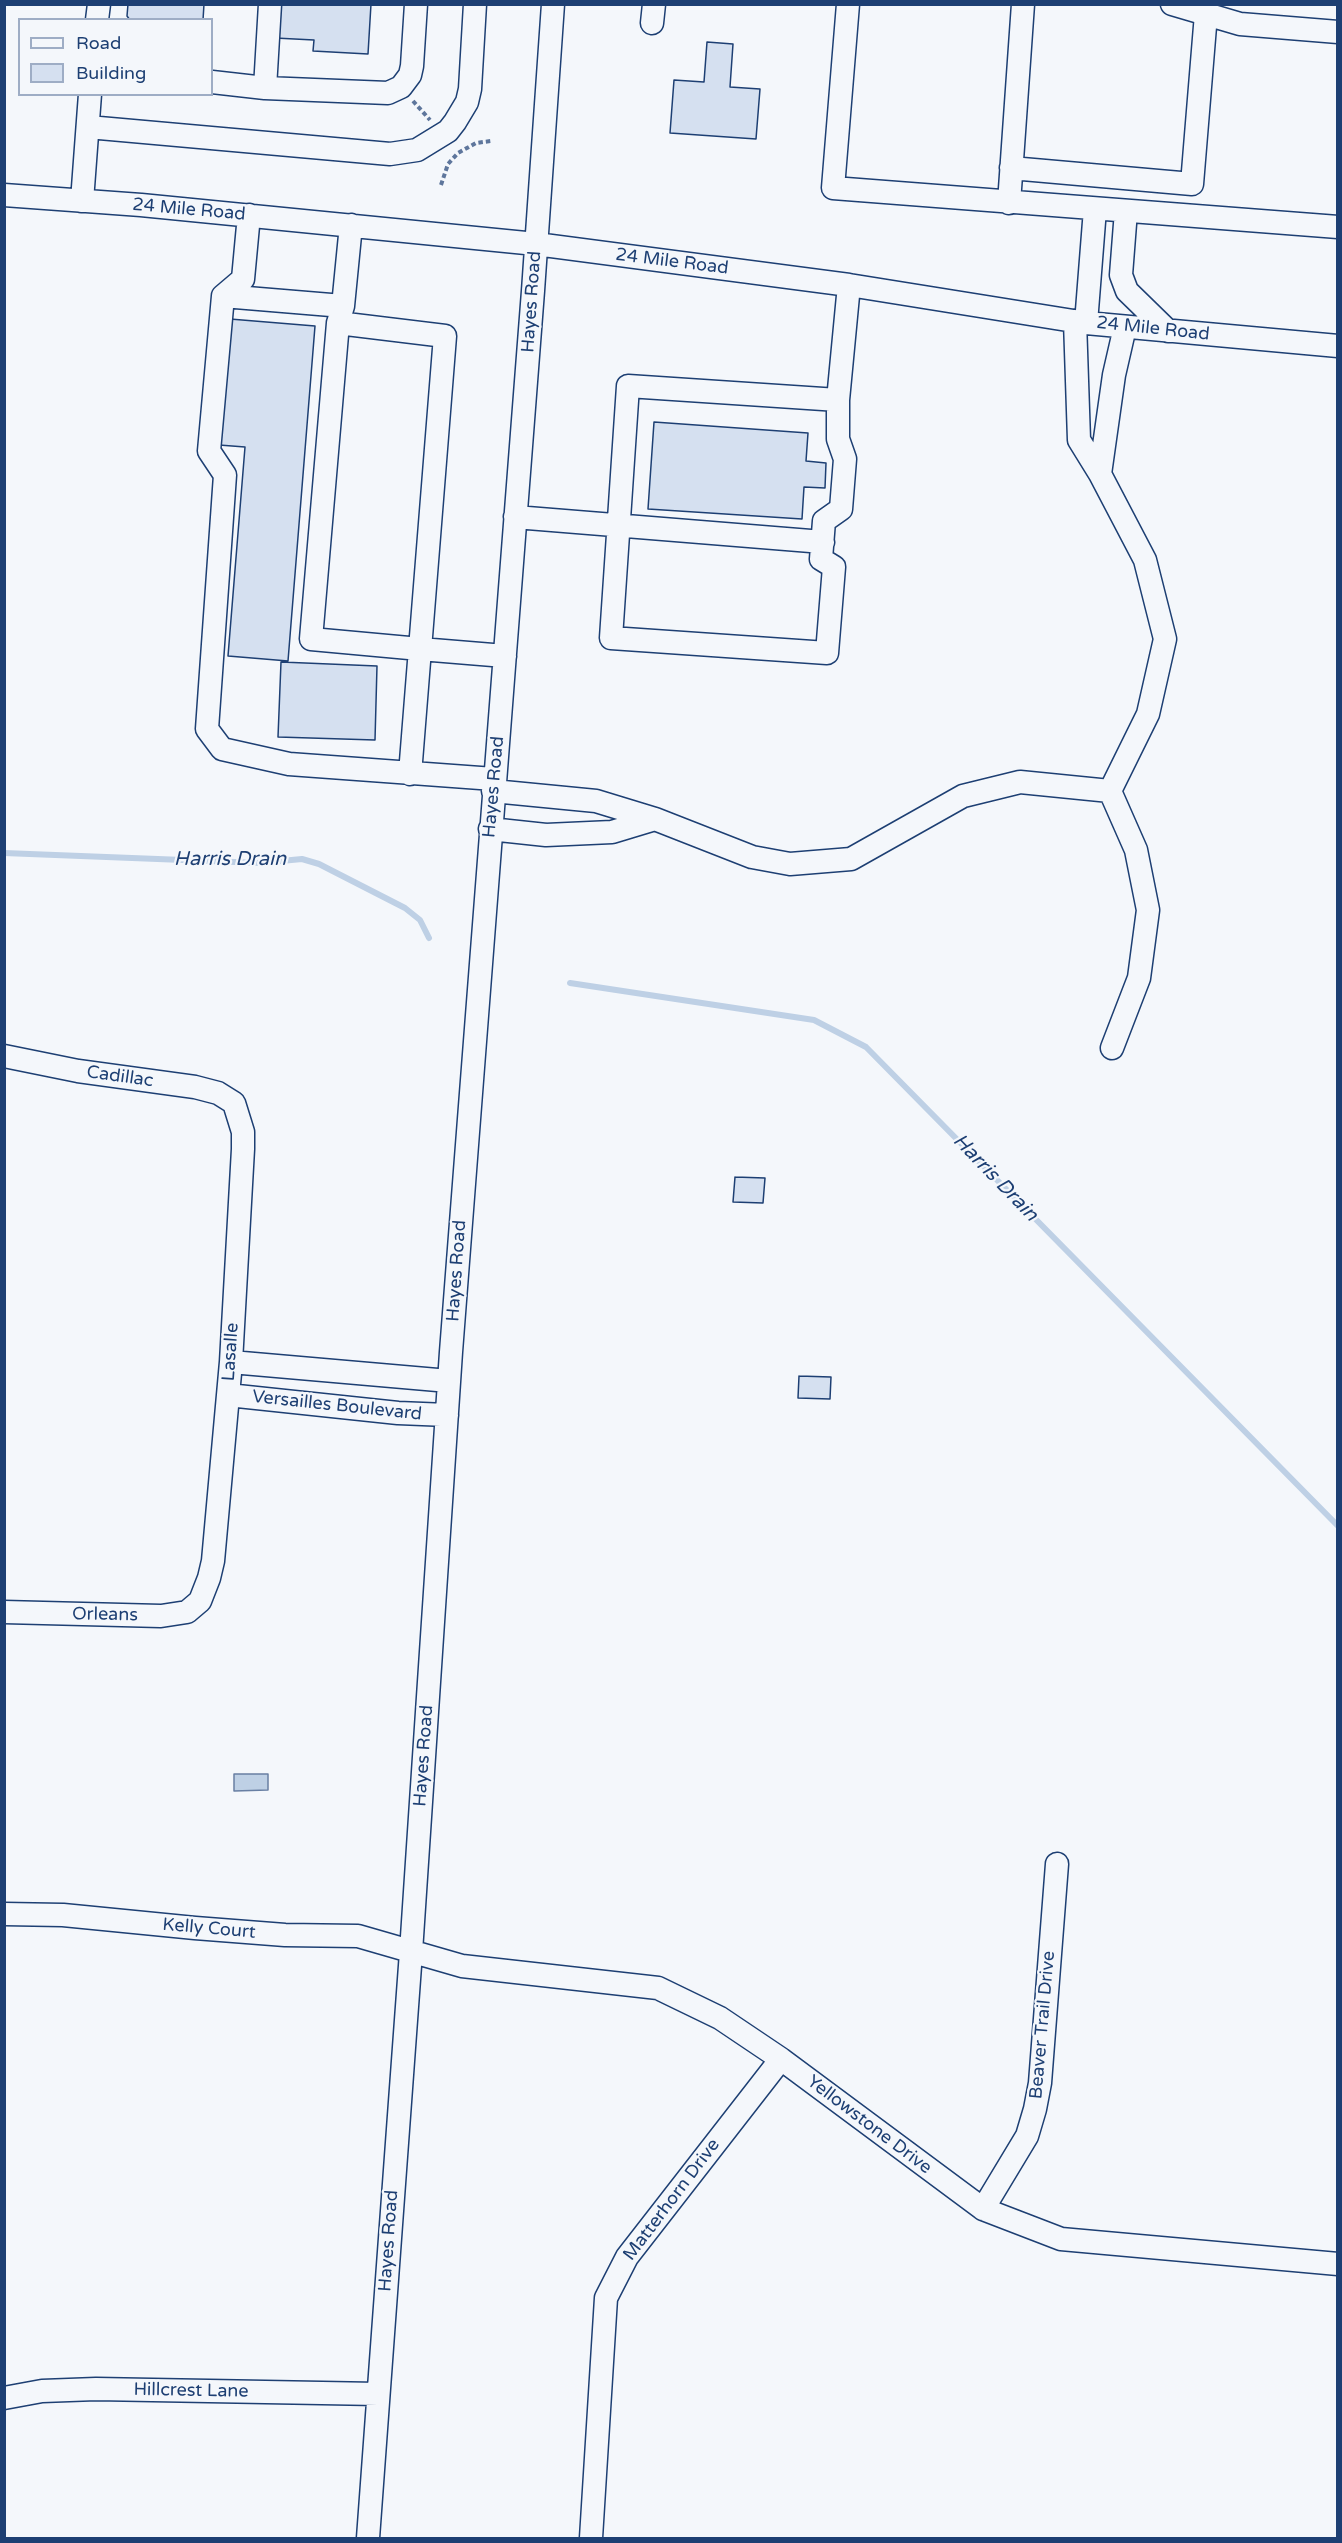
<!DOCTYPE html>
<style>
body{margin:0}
#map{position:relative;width:1342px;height:2543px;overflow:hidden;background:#f4f7fb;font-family:"Varela Round",sans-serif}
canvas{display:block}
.frame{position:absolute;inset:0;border:6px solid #1d3f73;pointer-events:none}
.legend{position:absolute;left:18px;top:18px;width:195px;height:78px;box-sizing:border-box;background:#f4f7fb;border:2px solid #9eadc5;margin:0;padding:8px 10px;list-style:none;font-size:18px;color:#1d3f73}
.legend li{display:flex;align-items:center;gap:12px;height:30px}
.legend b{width:30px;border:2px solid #9eadc5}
</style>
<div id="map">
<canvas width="1342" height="2543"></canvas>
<div class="frame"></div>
<ul class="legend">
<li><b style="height:8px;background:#f4f7fb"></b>Road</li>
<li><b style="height:16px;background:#d5e0f0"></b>Building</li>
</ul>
</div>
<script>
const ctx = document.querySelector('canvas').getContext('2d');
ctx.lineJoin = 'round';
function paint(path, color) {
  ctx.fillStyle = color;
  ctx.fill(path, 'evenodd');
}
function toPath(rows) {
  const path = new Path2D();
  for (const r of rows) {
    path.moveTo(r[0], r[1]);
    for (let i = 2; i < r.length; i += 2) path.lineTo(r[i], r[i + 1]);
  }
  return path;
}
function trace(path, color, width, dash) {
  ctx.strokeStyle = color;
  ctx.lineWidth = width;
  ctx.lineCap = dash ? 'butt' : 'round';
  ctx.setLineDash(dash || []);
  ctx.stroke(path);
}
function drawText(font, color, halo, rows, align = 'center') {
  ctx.font = font + ' "Varela Round",sans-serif';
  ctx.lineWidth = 4.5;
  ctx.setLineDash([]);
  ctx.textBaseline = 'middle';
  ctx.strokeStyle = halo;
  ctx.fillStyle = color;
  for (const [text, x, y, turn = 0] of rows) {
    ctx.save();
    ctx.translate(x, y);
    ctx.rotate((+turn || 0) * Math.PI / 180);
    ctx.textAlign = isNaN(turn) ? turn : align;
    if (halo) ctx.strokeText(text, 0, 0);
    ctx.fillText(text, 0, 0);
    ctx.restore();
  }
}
const water = toPath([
 [234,1774,268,1774,268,1790,234,1791,234,1774]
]);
paint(water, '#bed0e5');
trace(water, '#687fa3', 1.5);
trace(toPath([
 [4,853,260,863,302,859,319,864,405,908,420,920,429,938],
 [570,983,814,1020,866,1047,1338,1526]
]), '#bed0e5', 6);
const building = toPath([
 [128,4,204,4,203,20,130,20,127,16,128,4],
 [277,4,371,4,368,54,313,51,314,40,275,38,277,4],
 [707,42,733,44,730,87,760,89,756,139,670,133,674,80,704,82,707,42],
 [230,319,315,326,288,661,228,656,245,447,219,445,230,319],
 [654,422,808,433,806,461,826,463,825,488,804,487,802,519,648,509,654,422],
 [281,662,377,666,375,740,278,737,281,662],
 [735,1177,765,1178,763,1203,733,1202,735,1177],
 [799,1376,831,1377,830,1399,798,1398,799,1376]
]);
paint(building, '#d5e0f0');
trace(building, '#1d3f73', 1.5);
const minor = toPath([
 [848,4,833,188,1338,227],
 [1172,4,1240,24,1338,32],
 [97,20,99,4],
 [652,23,654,4],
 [212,82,265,88,270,4],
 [265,88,388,93,401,87,410,75,412,66,416,4],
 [88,127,390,154,417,150,448,131,455,122,467,102,470,89,475,4],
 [1011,168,1192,184,1206,14],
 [4,195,141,205,536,244,849,285,1086,323,1338,346],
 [82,201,90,94],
 [1009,203,1023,4],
 [1126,211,1121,275,1127,291,1168,331],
 [249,215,243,279,223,296,209,451,225,475,207,729,222,749,289,764,494,779],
 [351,225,343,306,338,323,445,336,420,649,505,656],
 [223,296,343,306],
 [1075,321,1079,440,1100,474,1145,560,1165,639,1148,714,1110,791],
 [338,323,311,639,420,649,410,774],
 [1086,323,1095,209],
 [838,400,628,386,611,638,827,653,834,567,821,559,824,521,841,509,845,459,838,439,838,400,849,285],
 [1100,474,1114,375,1125,327],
 [515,517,823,542],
 [493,791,596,801,655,819,752,857,790,864,851,859,963,796,1020,782,1110,791],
 [1110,791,1136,850,1148,910,1139,978,1112,1048],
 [490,829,546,835,612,832,655,819],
 [4,1056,78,1071,195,1087,218,1093,234,1103,243,1132,243,1149,231,1362,213,1561,209,1578,200,1601,187,1612,161,1616,4,1612],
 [231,1362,449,1381],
 [228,1395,398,1413,447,1415],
 [4,1914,63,1915,195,1928,285,1935,358,1936,462,1966,658,1988,720,2018,781,2059,983,2209,1061,2239,1338,2264],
 [983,2209,1027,2136,1035,2109,1040,2083,1057,1864],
 [4,2398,42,2391,96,2389,378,2394],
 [368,2538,411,1952,451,1352,533,291,553,4],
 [591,2538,606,2298,627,2257,781,2059]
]);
trace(minor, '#1d3f73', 25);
trace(toPath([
 [413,101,430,120],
 [441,185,448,164,458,153,476,143,491,141]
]), '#5e769c', 4, [4.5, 3]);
trace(minor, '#f4f7fb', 22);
drawText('18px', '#1d3f73', '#f4f7fb', [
 ["24 Mile Road",189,210,5],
 ["24 Mile Road",672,262,7],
 ["Hayes Road",532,302,-86],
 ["24 Mile Road",1153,329,6],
 ["Hayes Road",494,787,-85],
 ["Cadillac",120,1077,8],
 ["Hayes Road",457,1271,-86],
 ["Lasalle",231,1352,-86],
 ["Versailles Boulevard",337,1406,6],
 ["Orleans",105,1615,1],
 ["Hayes Road",424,1756,-86],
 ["Kelly Court",209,1929,5],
 ["Beaver Trail Drive",1043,2025,-85],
 ["Yellowstone Drive",869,2125,37],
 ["Matterhorn Drive",672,2200,-53],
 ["Hayes Road",389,2241,-86],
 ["Hillcrest Lane",191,2391,1]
]);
drawText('italic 20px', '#1d3f73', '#f4f7fb', [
 ["Harris Drain",230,860],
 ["Harris Drain",995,1178,46]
]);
</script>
